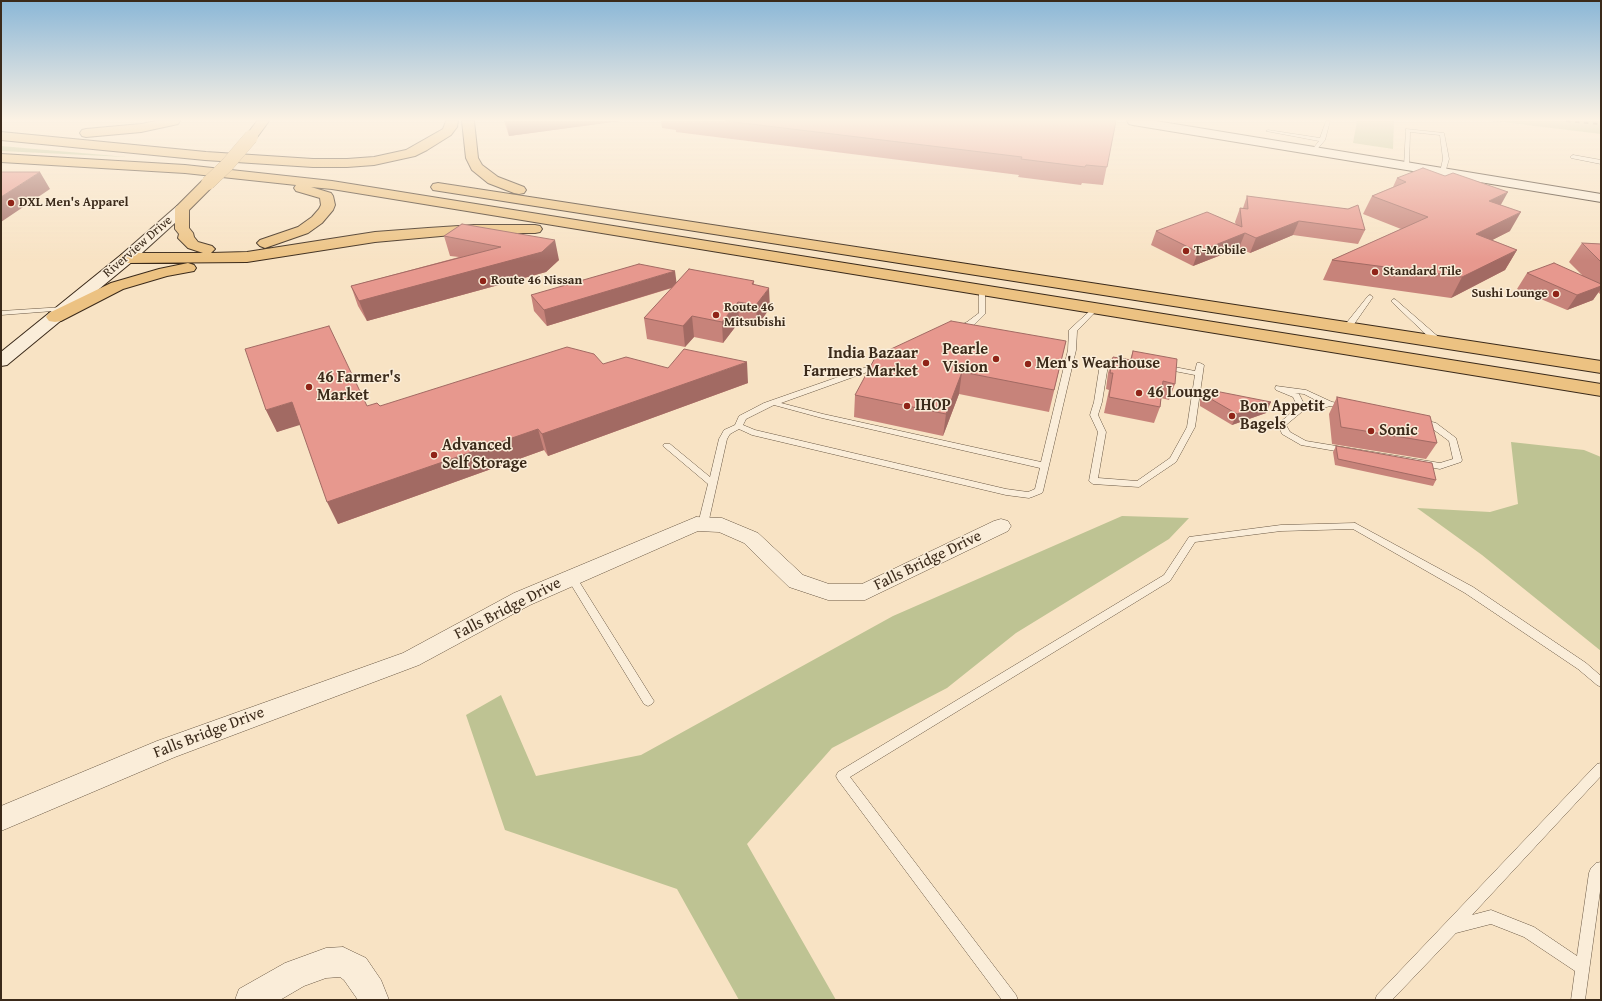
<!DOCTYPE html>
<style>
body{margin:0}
#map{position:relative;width:1602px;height:1001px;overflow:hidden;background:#f8e3c4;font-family:"Gentium Book Plus",serif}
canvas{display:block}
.frame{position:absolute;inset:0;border:2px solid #3b2a1a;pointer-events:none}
</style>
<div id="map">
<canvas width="1602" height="1001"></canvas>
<div class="frame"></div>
</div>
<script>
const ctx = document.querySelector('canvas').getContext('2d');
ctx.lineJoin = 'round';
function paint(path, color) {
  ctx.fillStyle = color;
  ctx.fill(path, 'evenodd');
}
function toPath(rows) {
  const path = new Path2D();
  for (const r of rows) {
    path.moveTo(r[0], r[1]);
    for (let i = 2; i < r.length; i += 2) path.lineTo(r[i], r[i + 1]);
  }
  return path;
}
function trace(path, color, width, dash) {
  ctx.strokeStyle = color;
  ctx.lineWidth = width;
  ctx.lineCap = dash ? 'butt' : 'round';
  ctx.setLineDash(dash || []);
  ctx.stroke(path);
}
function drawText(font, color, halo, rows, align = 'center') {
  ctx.font = font + ' "Gentium Book Plus",serif';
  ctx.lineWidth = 3;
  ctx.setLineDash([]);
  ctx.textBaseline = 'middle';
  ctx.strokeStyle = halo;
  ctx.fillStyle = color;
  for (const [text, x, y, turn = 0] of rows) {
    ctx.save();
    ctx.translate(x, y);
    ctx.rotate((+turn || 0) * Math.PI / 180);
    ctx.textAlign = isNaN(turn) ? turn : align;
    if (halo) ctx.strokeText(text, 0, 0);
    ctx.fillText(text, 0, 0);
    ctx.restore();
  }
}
paint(toPath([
 [1357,121,1394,121,1393,149,1353,143],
 [1493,121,1601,121,1601,134],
 [1,146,127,157,1,151],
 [1511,442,1584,450,1601,457,1601,651,1482,555,1417,508,1490,512,1518,504],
 [1122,516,1189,518,1169,539,1016,633,947,688,832,748,747,844,836,1000,739,1000,677,889,505,830,466,715,501,695,536,776,641,755,893,616]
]), '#bec393');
const lane = toPath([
 [1326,121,1330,121,1325,140,1314,153,1311,151,1319,141,1266,131,1268,130,1320,138,1326,121],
 [1406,129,1444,133,1449,159,1445,173,1440,172,1443,159,1440,135,1410,132,1409,166,1404,167,1406,129],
 [1573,155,1601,160,1601,164,1571,158,1570,157,1573,155],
 [982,288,985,290,985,314,973,326,963,331,957,331,957,327,967,322,979,313,979,290,982,288],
 [1370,295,1373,297,1350,330,1344,330,1344,326,1368,296,1370,295],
 [1394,299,1396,300,1442,340,1442,344,1436,344,1392,302,1392,300,1394,299],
 [1096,306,1098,307,1098,309,1077,331,1076,350,1043,491,1042,493,1032,497,1029,498,1006,495,752,435,739,429,730,434,727,439,708,524,703,527,698,524,708,484,663,446,664,444,670,444,710,477,719,439,724,430,735,425,739,416,764,403,881,362,884,362,884,366,781,403,823,414,1041,462,1068,350,1069,330,1094,307,1096,306],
 [774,405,822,418,1040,468,1035,489,1028,492,1006,489,755,430,743,425,746,419,774,405],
 [64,307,67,309,66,310,1,315,1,311,64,307],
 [1115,358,1126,359,1127,361,1123,363,1116,362,1108,365,1102,402,1098,415,1106,432,1098,478,1137,481,1170,458,1187,427,1195,375,1164,369,1160,367,1164,365,1195,371,1197,363,1200,363,1204,365,1195,427,1176,462,1139,487,1093,484,1089,481,1098,432,1090,415,1094,402,1100,364,1115,358],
 [1276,386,1306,390,1332,402,1397,413,1436,423,1456,438,1462,460,1461,462,1440,469,1301,445,1282,434,1278,424,1298,407,1293,397,1276,390,1275,388,1276,386],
 [1295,393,1304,394,1323,404,1316,406,1305,406,1299,394,1295,393],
 [1330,406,1396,417,1430,427,1449,441,1453,459,1440,463,1306,441,1290,432,1286,425,1304,410,1317,410,1330,406],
 [1355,523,1473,587,1586,663,1601,676,1601,687,1597,685,1578,669,1465,593,1353,529,1281,531,1195,542,1170,581,850,777,1016,995,1018,1000,1002,1000,838,780,836,776,838,772,1164,575,1189,537,1281,525,1355,523],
 [572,574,575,575,652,698,654,701,652,704,648,706,644,704,567,578,569,575,572,574],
 [1601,763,1601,776,1472,915,1491,910,1534,927,1577,956,1589,873,1591,868,1596,863,1601,862,1601,884,1585,1000,1571,1000,1575,971,1524,937,1491,924,1456,933,1392,1000,1375,1000,1377,995,1597,764,1601,763]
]);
const street = toPath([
 [696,517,722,518,758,533,803,575,829,584,862,584,994,521,1001,519,1008,521,1011,526,1008,531,865,600,828,600,789,587,744,543,719,532,698,531,530,605,419,665,175,757,1,831,1,806,157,741,403,653,514,593,696,517],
 [343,947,366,958,381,980,389,1000,358,1000,344,980,340,977,326,978,304,986,280,1000,235,1000,239,989,285,963,326,948,343,947]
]);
const secondary = toPath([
 [1127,121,1156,121,1601,194,1601,202,1133,125,1129,124,1127,121],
 [182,205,187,206,189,209,187,212,133,261,7,365,1,366,1,352,121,255,177,206,182,205]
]);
const primary = toPath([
 [257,121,269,121,255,140,247,140,245,137,257,121],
 [208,179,213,180,215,183,213,186,187,212,182,213,177,212,175,209,177,206,203,180,208,179]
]);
const highway = toPath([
 [156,121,180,121,178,124,141,132,86,137,82,136,80,133,82,130,86,129,141,124,156,121],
 [446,121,458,121,457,127,451,135,427,150,415,156,374,165,347,167,313,167,205,160,1,140,1,132,206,152,313,159,347,159,374,157,406,150,443,129,446,121],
 [462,121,474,121,478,158,482,165,498,177,524,187,526,190,524,193,519,194,514,193,488,183,472,170,466,158,462,121],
 [1,154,185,165,332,181,1601,384,1601,396,332,189,311,187,331,193,333,196,335,205,333,210,322,223,308,233,265,248,260,246,257,243,260,240,298,227,312,217,319,209,321,205,320,198,296,191,294,188,296,185,185,173,1,162,1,154],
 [438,183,1601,361,1601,373,433,190,431,187,433,184,438,183],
 [182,205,187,206,189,209,189,228,193,233,194,237,198,242,212,246,215,249,211,253,247,252,375,232,428,228,474,225,535,225,540,226,542,229,540,232,535,233,474,233,375,242,247,262,127,263,121,261,119,258,121,255,127,253,203,253,188,248,178,238,179,234,175,229,175,209,177,206,182,205],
 [188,263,194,265,196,268,194,271,167,276,123,289,61,321,55,322,49,321,46,317,49,313,111,283,159,269,188,263]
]);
trace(lane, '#6a5844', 1);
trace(street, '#6a5844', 1);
trace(secondary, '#3b2a1a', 2);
trace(primary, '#3b2a1a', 2);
trace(highway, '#3b2a1a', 2);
paint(lane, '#faedd9');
paint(street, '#faedd9');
paint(secondary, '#faedd9');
paint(primary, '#ecc282');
paint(highway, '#ecc282');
trace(toPath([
 [1566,121,1601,124]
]), '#3b2a1a', 2, [4.5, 4.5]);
const primaryBridge = toPath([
 [208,183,227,165,251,137]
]);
trace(primaryBridge, '#3b2a1a', 14, []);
trace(primaryBridge, '#ecc282', 14);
paint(toPath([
 [504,121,620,121,509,136],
 [661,121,1116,121,1103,185,1082,183,1081,185,1018,177,1019,175,676,132,676,130,662,128],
 [1397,178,1501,205,1510,231,1492,240,1517,250,1505,270,1451,298,1323,280,1332,260,1401,229,1363,214,1372,196,1393,187],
 [1247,196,1365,230,1358,244,1293,235,1250,253,1239,248,1193,266,1151,245,1156,231,1236,225,1235,222,1240,208,1243,208],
 [462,224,559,260,546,272,367,321,358,306,351,286,459,257,450,256,444,236],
 [1582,243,1601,244,1601,295,1598,292,1593,300,1567,310,1517,289,1527,273,1582,275,1569,262],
 [754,281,754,285,770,308,757,326,739,322,723,343,694,337,685,347,647,339,644,318,672,288,547,326,534,311,531,295,677,283],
 [1066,341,1049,412,959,394,943,436,854,417,855,395],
 [1133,351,1175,384,1169,400,1161,398,1160,407,1154,423,1104,413,1109,390,1106,389,1108,373,1113,357,1130,360],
 [668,368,748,383,548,456,544,450,338,524,300,424,277,432,266,410,367,406,380,406],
 [1205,389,1266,413,1232,425,1200,406,1200,400],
 [1337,397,1437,443,1426,459,1332,444,1329,414],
 [1336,446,1436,480,1433,486,1335,465,1333,452]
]), '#c7837a');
paint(toPath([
 [506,121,620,121,509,136],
 [40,172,50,189,1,222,1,197],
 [1508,192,1498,210,1489,201],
 [1521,212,1510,231,1465,254,1476,234],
 [1299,221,1293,235,1250,253,1256,238],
 [1245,233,1239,248,1193,266,1198,252],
 [555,240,559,260,546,272,367,321,359,301],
 [1517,250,1505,270,1451,298,1462,277],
 [675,271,677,286,547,326,544,310],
 [1601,286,1601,289,1593,300,1567,310,1577,295],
 [769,288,770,308,757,326,756,305],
 [738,302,739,322,723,343,722,322],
 [692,316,694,337,685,347,683,326],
 [747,362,748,383,548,456,542,434],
 [962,372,959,394,943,436,946,414],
 [292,402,303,424,277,432,266,410],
 [1271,402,1266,413,1232,425,1237,414],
 [538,429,544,450,338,524,327,502]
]), '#a26a63');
const building = toPath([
 [726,121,1116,121,1107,167,1086,165,1085,167,1021,159,1022,157,726,121],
 [1423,168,1445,176,1453,173,1508,192,1489,201,1521,212,1476,234,1517,250,1462,277,1332,260,1428,217,1372,196,1406,182,1397,178,1423,168],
 [1,172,40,172,1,197,1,172],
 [1247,196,1348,209,1358,205,1365,230,1299,221,1256,238,1245,233,1198,252,1156,231,1207,212,1242,227,1240,208,1248,209,1247,196],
 [462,224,555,240,542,252,359,301,351,286,501,247,444,236,462,224],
 [1582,243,1601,244,1601,262,1582,243],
 [1554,263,1601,284,1601,286,1577,295,1527,273,1554,263],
 [639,264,675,271,544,310,531,295,639,264],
 [689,269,754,281,752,284,769,288,756,305,738,302,722,322,692,316,683,326,644,318,689,269],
 [951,321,1066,341,1054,390,962,372,946,414,855,395,876,356,951,321],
 [329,326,367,406,377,403,380,406,567,347,594,354,603,364,626,357,668,368,684,349,747,362,542,434,538,429,327,502,292,402,266,410,245,349,329,326],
 [1133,351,1177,359,1175,384,1163,381,1160,407,1109,397,1113,373,1110,373,1113,357,1131,360,1133,351],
 [1205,389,1271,402,1237,414,1204,395,1205,389],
 [1337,397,1430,416,1437,443,1341,427,1337,397],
 [1336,446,1432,463,1436,480,1338,459,1336,446]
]);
paint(building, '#e7988e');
trace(building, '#a26a63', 1);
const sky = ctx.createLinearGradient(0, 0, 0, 261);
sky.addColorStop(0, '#8bb7d7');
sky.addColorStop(0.46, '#fcf2e4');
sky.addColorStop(1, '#fcf2e400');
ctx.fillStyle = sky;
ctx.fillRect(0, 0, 1602, 261);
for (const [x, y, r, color] of [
 [11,203,4,"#8f2418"],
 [1186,251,4,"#8f2418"],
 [1375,272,4,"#8f2418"],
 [483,281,4,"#8f2418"],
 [1556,294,4,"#8f2418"],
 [716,315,4,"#8f2418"],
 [996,359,4,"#8f2418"],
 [926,363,4,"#8f2418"],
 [1028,364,4,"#8f2418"],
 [309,387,4,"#8f2418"],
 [1139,393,4,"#8f2418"],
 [907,406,4,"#8f2418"],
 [1232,416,4,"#8f2418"],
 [1371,431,4,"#8f2418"],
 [434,455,4,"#8f2418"]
]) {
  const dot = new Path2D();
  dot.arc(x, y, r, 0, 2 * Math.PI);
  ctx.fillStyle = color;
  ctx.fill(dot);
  trace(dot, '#faedd9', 1.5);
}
drawText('bold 13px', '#3b2a1a', '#faedd9', [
 ["DXL Men's Apparel",19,203],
 ["T-Mobile",1194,251],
 ["Standard Tile",1383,272],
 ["Route 46 Nissan",491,281],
 ["Sushi Lounge",1548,294,"right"],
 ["Route 46",724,308],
 ["Mitsubishi",724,323]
], 'left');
drawText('13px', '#3b2a1a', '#faedd9', [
 ["Riverview Drive",138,247,-41]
]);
drawText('bold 16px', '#3b2a1a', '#faedd9', [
 ["Pearle",988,350,"right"],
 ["Vision",988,368,"right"],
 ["India Bazaar",918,354,"right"],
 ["Farmers Market",918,372,"right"],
 ["Men's Wearhouse",1036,364],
 ["46 Farmer's",317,378],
 ["Market",317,396],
 ["46 Lounge",1147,393],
 ["IHOP",915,406],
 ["Bon Appetit",1240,407],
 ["Bagels",1240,425],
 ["Sonic",1379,431],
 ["Advanced",442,446],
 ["Self Storage",442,464]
], 'left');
drawText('16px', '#3b2a1a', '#faedd9', [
 ["Falls Bridge Drive",928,561,-26],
 ["Falls Bridge Drive",508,609,-27],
 ["Falls Bridge Drive",209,733,-21]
]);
</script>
